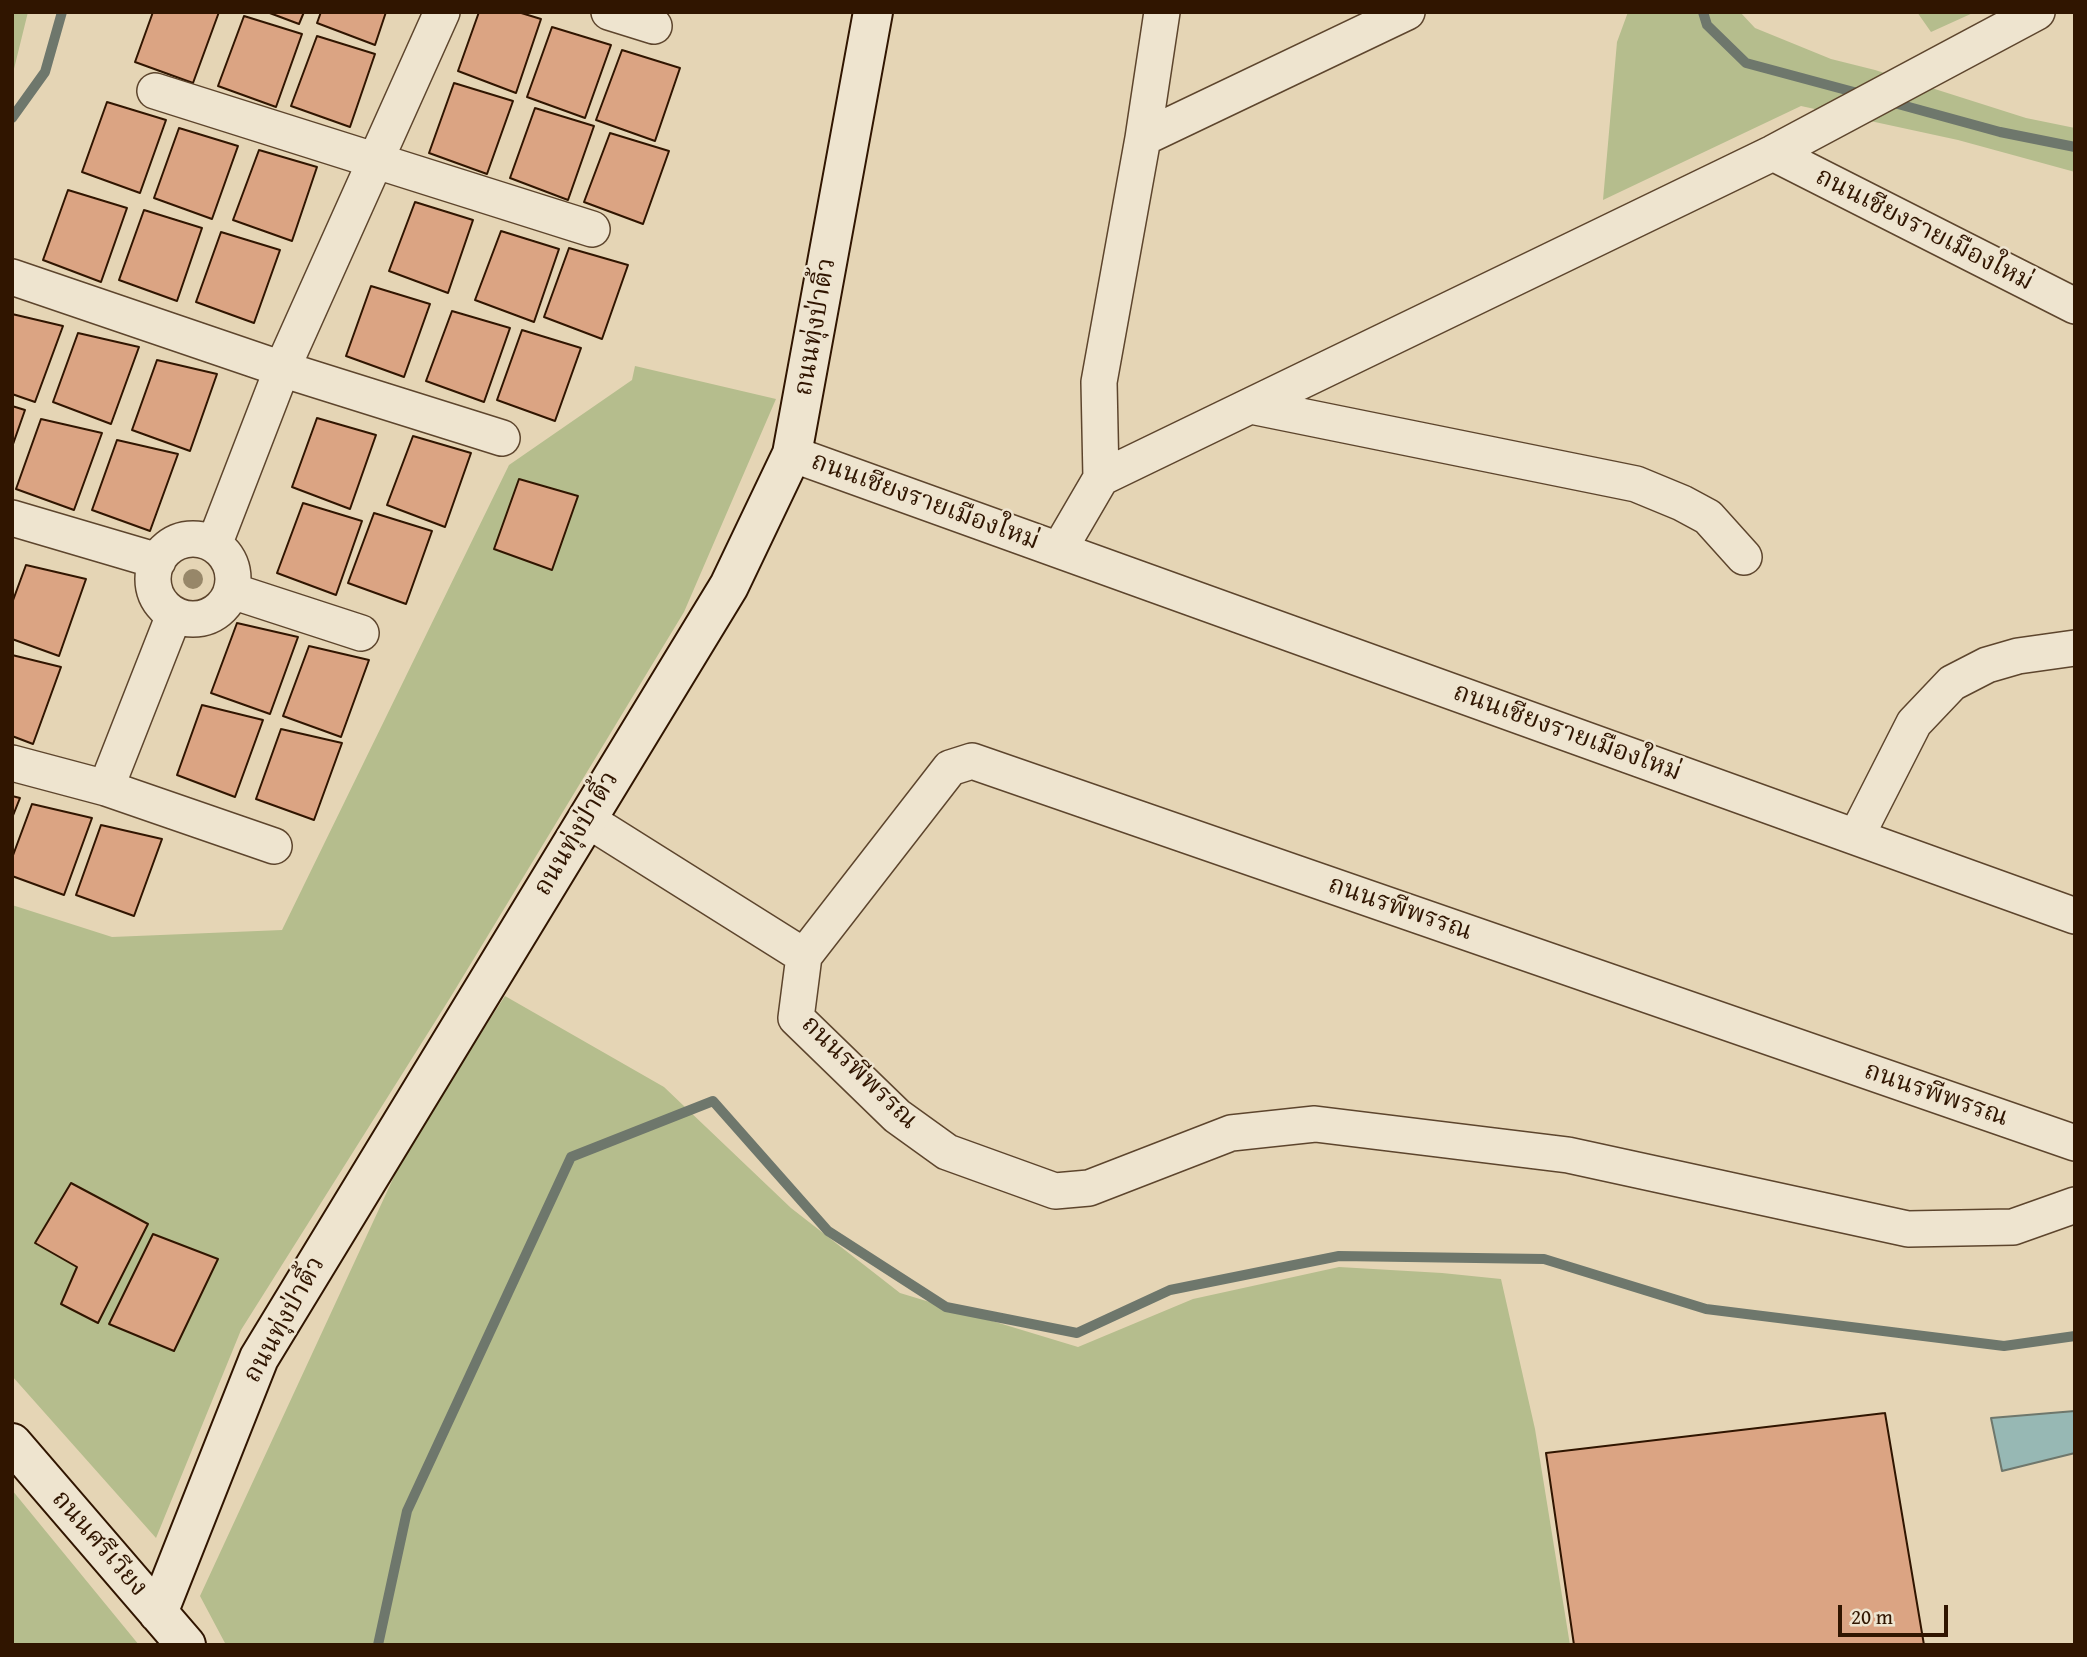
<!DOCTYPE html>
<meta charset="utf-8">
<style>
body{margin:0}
#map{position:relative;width:2087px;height:1657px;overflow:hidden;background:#e5d5b5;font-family:"Gentium Book Plus",serif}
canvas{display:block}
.frame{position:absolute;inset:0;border:14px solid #301500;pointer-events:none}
.scale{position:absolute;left:1838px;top:1605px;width:110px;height:32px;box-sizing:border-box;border:4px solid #301500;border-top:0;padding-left:9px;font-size:21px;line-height:24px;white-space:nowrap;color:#301500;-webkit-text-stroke:5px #eee4cf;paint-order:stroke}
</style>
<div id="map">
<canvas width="2087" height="1657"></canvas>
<div class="frame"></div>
<div class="scale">20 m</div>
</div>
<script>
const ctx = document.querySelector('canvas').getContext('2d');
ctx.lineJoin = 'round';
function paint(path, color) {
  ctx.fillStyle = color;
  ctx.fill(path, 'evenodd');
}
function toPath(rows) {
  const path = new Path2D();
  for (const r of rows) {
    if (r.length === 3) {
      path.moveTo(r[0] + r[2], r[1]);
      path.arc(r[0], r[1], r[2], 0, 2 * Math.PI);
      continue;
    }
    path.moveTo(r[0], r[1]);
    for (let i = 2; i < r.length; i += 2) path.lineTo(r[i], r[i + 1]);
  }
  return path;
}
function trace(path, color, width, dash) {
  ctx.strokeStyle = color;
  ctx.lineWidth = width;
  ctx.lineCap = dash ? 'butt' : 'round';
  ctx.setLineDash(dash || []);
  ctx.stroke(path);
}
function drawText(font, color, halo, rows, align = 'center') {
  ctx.font = font + ' "Gentium Book Plus","Noto Serif Thai",serif';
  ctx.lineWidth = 5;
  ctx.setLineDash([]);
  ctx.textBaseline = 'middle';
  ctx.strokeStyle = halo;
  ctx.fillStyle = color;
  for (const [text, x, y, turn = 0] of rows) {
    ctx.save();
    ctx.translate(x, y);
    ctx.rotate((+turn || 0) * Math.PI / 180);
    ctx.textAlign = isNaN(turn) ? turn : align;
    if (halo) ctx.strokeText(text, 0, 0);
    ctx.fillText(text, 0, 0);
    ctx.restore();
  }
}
paint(toPath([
 [12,12,28,12,12,77],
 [1628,12,1740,12,1755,28,1831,59,1875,70,2026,118,2075,128,2075,172,1958,140,1801,106,1603,200,1617,42],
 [1917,12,1975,12,1931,32],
 [635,366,776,399,684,612,450,998,241,1330,156,1538,12,1376,12,905,112,937,282,930,509,465,632,380],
 [505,996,664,1087,791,1208,900,1293,1078,1347,1193,1299,1339,1267,1442,1273,1501,1279,1535,1429,1570,1645,226,1645,200,1596,410,1142],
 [12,1490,139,1645,12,1645]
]), '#b5bd8d');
const water = toPath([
 [2075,1411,2075,1453,2002,1471,1991,1418,2075,1411]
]);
paint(water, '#97b8b4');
trace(water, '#6e776c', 2);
trace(toPath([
 [1703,12,1707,25,1746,63,1865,95],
 [1887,101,2000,132,2075,147],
 [12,118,45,72,62,12],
 [378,1645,407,1511,571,1157,713,1101,828,1231,946,1307,1077,1333,1170,1290,1339,1256,1544,1259,1706,1309,2004,1346,2075,1336]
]), '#6e776c', 10);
const building = toPath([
 [153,12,219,12,193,83,135,62,153,12],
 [267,12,304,12,299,24,267,12],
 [321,12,386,12,375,45,317,23,321,12],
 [479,12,518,12,541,19,516,93,458,71,479,12],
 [244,16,302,34,276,107,218,86,244,16],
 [552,27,611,45,585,118,527,97,552,27],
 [317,36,375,54,350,127,291,106,317,36],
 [622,50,680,68,655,141,596,120,622,50],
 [454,83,513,101,487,174,429,153,454,83],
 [107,102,166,120,140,193,82,172,107,102],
 [535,108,594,126,568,200,510,178,535,108],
 [179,128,238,146,212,219,154,198,179,128],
 [610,133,669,151,643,224,584,202,610,133],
 [259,150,317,167,292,241,233,220,259,150],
 [68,190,127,208,101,282,43,260,68,190],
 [415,202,473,220,448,293,389,271,415,202],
 [144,210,202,228,177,301,119,280,144,210],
 [501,231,559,249,534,322,475,300,501,231],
 [221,232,280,250,254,323,196,302,221,232],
 [569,248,628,265,602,339,544,317,569,248],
 [371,286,430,304,404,377,346,356,371,286],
 [452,311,510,328,484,402,426,381,452,311],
 [12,314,63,326,35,402,12,394,12,314],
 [522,330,581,348,555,421,497,400,522,330],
 [78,333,139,347,111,424,53,402,78,333],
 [157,360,217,374,190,451,132,430,157,360],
 [12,406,25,410,12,447,12,406],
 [317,418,376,435,350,509,292,487,317,418],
 [41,419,102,433,74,510,16,489,41,419],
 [413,436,471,453,445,527,387,505,413,436],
 [117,440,178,454,150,531,92,510,117,440],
 [519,479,578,496,552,570,494,549,519,479],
 [303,503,362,521,336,595,277,573,303,503],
 [374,513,432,531,406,604,348,583,374,513],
 [26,565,86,579,59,656,12,639,12,603,26,565],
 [237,623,298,637,270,714,211,693,237,623],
 [309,646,369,660,341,737,283,716,309,646],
 [12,655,61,667,33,744,12,736,12,655],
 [202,705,263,720,235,797,177,775,202,705],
 [281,729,342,743,314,820,256,799,281,729],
 [12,796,20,798,12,818,12,796],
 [32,804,92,818,64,895,12,876,12,858,32,804],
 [101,825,162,839,134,916,76,895,101,825],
 [71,1183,148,1224,98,1323,61,1304,77,1267,35,1243,71,1183],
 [153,1234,218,1259,174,1351,109,1324,153,1234],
 [1885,1413,1924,1645,1574,1645,1546,1453,1885,1413]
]);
paint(building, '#dba483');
trace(building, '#301500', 2);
const street = toPath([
 [609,12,654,26],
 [155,91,592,229],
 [1143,138,1407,12],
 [1773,153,2075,306],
 [12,277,282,369,502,438],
 [1251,406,1636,484,1682,503,1708,517,1744,557],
 [792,454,2075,916],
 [1101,478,1099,382,1143,138,1162,12],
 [12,518,158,561],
 [193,579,40],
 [214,545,282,369,442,12],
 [1059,550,1101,478,1773,153,2037,12],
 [232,591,361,633],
 [12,763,106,788,174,615],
 [106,788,274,846],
 [586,819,804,956],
 [1856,837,1914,723,1952,683,1987,665,2018,656,2075,648],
 [2075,1143,972,761,950,768,804,956,796,1018,897,1116,947,1152,1055,1191,1089,1188,1231,1133,1315,1124,1568,1155,1908,1229,2013,1227,2075,1205]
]);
const secondary = toPath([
 [12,1443,186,1645],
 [158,1613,259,1358,729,586,792,454,873,12]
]);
trace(street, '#5d452d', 38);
trace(secondary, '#301500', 42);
trace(street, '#eee4cf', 35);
trace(secondary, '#eee4cf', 38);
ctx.fillStyle = '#978769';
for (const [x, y] of [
 [193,579]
]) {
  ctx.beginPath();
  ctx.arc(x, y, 10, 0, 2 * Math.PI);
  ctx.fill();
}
drawText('26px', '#301500', '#eee4cf', [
 ["ถนนเชียงรายเมืองใหม่",1924,230,27],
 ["ถนนทุ่งป่าติ้ว",816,327,-80],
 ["ถนนเชียงรายเมืองใหม่",925,502,20],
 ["ถนนเชียงรายเมืองใหม่",1567,733,20],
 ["ถนนทุ่งป่าติ้ว",577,834,-59],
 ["ถนนรพีพรรณ",1400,909,19],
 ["ถนนรพีพรรณ",859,1073,44],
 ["ถนนรพีพรรณ",1936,1095,19],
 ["ถนนทุ่งป่าติ้ว",285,1320,-61],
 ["ถนนศรีเวียง",99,1544,49]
]);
</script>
